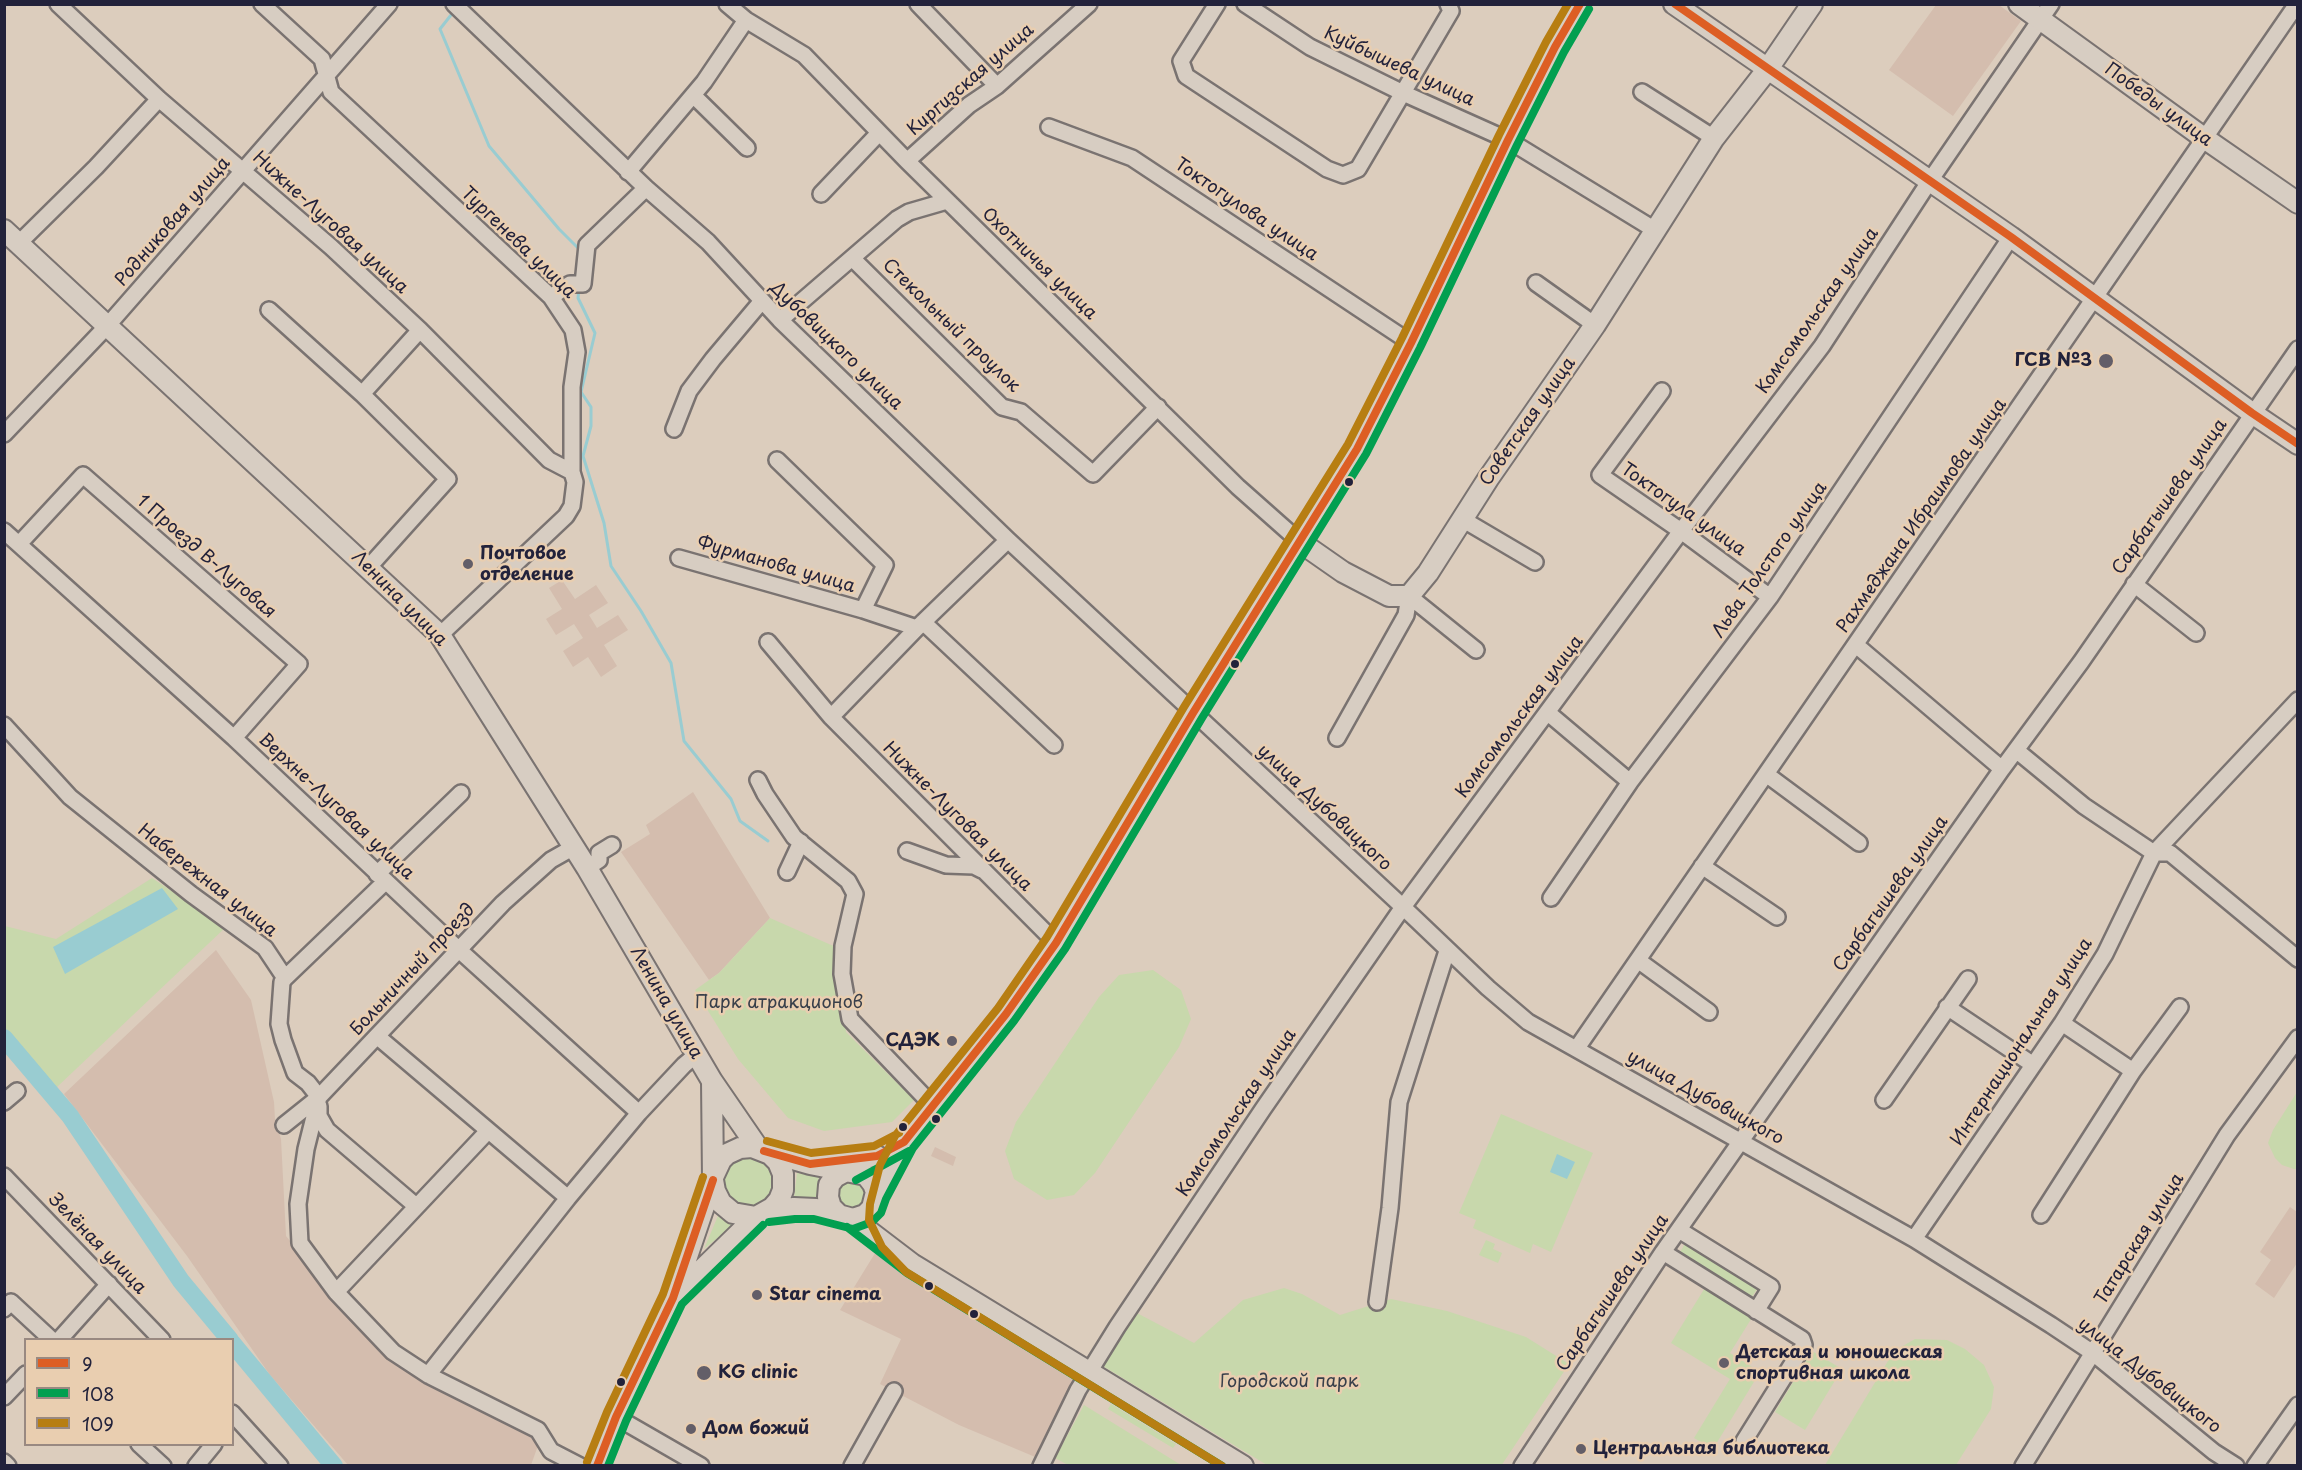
<!DOCTYPE html>
<meta charset="utf-8">
<style>
body{margin:0}
#map{position:relative;width:2302px;height:1470px;overflow:hidden;background:#dccdbd;font-family:"Playpen Sans",sans-serif}
canvas{display:block}
.frame{position:absolute;inset:0;border:6px solid #22223b;pointer-events:none}
.legend{position:absolute;left:24px;top:1338px;width:210px;height:108px;box-sizing:border-box;background:#e9ceb0;border:2px solid #998981;margin:0;padding:8px 10px;list-style:none;font-size:18px;color:#22223b}
.legend li{display:flex;align-items:center;gap:12px;height:30px}
.legend b{width:30px;border:2px solid #998981}
</style>
<div id="map">
<canvas width="2302" height="1470"></canvas>
<div class="frame"></div>
<ul class="legend">
<li><b style="height:8px;background:#dd5e24"></b>9</li>
<li><b style="height:8px;background:#029f50"></b>108</li>
<li><b style="height:8px;background:#b77e12"></b>109</li>
</ul>
</div>
<script>
const ctx = document.querySelector('canvas').getContext('2d');
ctx.lineJoin = 'round';
function paint(path, color) {
  ctx.fillStyle = color;
  ctx.fill(path, 'evenodd');
}
function toPath(rows) {
  const path = new Path2D();
  for (const r of rows) {
    if (r.length === 3) {
      path.moveTo(r[0] + r[2], r[1]);
      path.arc(r[0], r[1], r[2], 0, 2 * Math.PI);
      continue;
    }
    path.moveTo(r[0], r[1]);
    for (let i = 2; i < r.length; i += 2) path.lineTo(r[i], r[i + 1]);
  }
  return path;
}
function trace(path, color, width, dash) {
  ctx.strokeStyle = color;
  ctx.lineWidth = width;
  ctx.lineCap = dash ? 'butt' : 'round';
  ctx.setLineDash(dash || []);
  ctx.stroke(path);
}
function drawText(font, color, halo, rows, align = 'center') {
  ctx.font = font + ' "Playpen Sans",sans-serif';
  ctx.lineWidth = 5;
  ctx.setLineDash([]);
  ctx.textBaseline = 'middle';
  ctx.strokeStyle = halo;
  ctx.fillStyle = color;
  for (const [text, x, y, turn = 0] of rows) {
    ctx.save();
    ctx.translate(x, y);
    ctx.rotate((+turn || 0) * Math.PI / 180);
    ctx.textAlign = isNaN(turn) ? turn : align;
    if (halo) ctx.strokeText(text, 0, 0);
    ctx.fillText(text, 0, 0);
    ctx.restore();
  }
}
paint(toPath([
 [1936,5,1999,5,2021,21,1953,116,1889,70],
 [562,580,575,599,596,585,608,603,589,615,597,628,618,615,628,630,604,645,617,666,601,677,588,657,573,667,563,651,583,638,574,624,556,635,546,619,562,609,549,588],
 [693,792,770,918,719,973,709,980,621,852,650,834,646,825],
 [216,950,251,1000,274,1102,275,1120,281,1139,286,1236,335,1297,385,1355,538,1435,540,1440,531,1465,348,1465,270,1375,187,1256,64,1094],
 [935,1147,956,1157,953,1166,931,1156],
 [2290,1207,2297,1212,2297,1263,2274,1298,2255,1284,2271,1260,2260,1252],
 [877,1250,1084,1373,1040,1459,959,1425,880,1384,901,1339,840,1310]
]), '#d4bdae');
paint(toPath([
 [152,878,226,927,57,1087,5,1030,5,926,56,939],
 [770,918,838,948,846,1032,914,1100,892,1122,824,1131,788,1118,738,1059,695,990,719,973],
 [1153,970,1181,990,1191,1019,1179,1047,1095,1173,1074,1195,1047,1200,1014,1179,1005,1151,1016,1122,1099,997,1119,975],
 [2297,1092,2298,1169,2294,1169,2282,1165,2275,1158,2268,1143,2273,1130],
 [1501,1114,1593,1153,1551,1252,1533,1244,1530,1253,1473,1228,1476,1220,1459,1213],
 [749,1182,26],
 [797,1173,819,1176,816,1201,794,1198],
 [856,1178,868,1189,866,1205,851,1212,838,1203,837,1187,840,1183],
 [720,1211,737,1222,704,1249],
 [1486,1240,1495,1244,1493,1249,1502,1253,1498,1263,1479,1255],
 [1687,1240,1760,1285,1751,1298,1679,1254],
 [1706,1286,1753,1316,1730,1353,1760,1372,1713,1449,1694,1438,1730,1379,1671,1343],
 [1284,1288,1302,1294,1340,1315,1391,1299,1447,1311,1526,1337,1569,1364,1501,1466,1267,1465,1101,1365,1135,1312,1194,1343,1243,1300],
 [1915,1339,1947,1340,1965,1349,1984,1365,1994,1387,1991,1409,1956,1465,1825,1465,1894,1351],
 [1812,1351,1842,1369,1805,1430,1775,1412],
 [1111,1404,1176,1444,1173,1448,1108,1409],
 [1084,1405,1181,1465,1068,1465,1055,1458]
]), '#c8d8ac');
paint(toPath([
 [162,888,178,909,65,974,53,947],
 [1557,1154,1575,1162,1567,1179,1550,1172]
]), '#99ccd1');
trace(toPath([
 [451,15,440,29,489,146,559,229,580,250],
 [579,289,578,298,595,333,581,392,591,407,591,426,583,456,604,523,611,566,641,611,671,663,684,741,731,799,740,821,768,841]
]), '#99ccd1', 3);
trace(toPath([
 [4,1038,70,1116,181,1281,230,1340],
 [232,1343,334,1466]
]), '#99ccd1', 18);
const minor = toPath([
 [58,4,159,99,331,247,420,330,549,460,572,472],
 [262,4,322,59,331,92,551,297,573,330,577,352,572,387,572,472,575,482,572,506,566,516,440,635],
 [454,4,646,188,708,242,780,320,1008,540,1403,907,1488,988,1528,1022,1914,1239,2051,1325,2093,1353,2214,1452,2236,1466],
 [727,4,746,20,804,55,907,161,1238,487,1300,542],
 [918,4,997,86],
 [1217,4,1181,61,1186,76,1327,169,1343,175,1358,169,1451,11,1448,4],
 [1245,4,1310,47,1403,93,1508,140,1655,230],
 [1642,92,1714,138],
 [693,95,747,148],
 [1049,127,1132,158,1411,343],
 [907,161,969,105,997,86,1089,4],
 [628,172,704,82,746,20],
 [821,194,879,133],
 [19,243,96,167,159,99],
 [852,258,1002,407,1021,412,1093,474,1158,407],
 [1536,283,1595,325],
 [551,297,570,284,583,284,587,245,646,188],
 [269,310,362,394,448,479,368,568],
 [780,320,897,219,909,212,947,201],
 [1662,391,1600,475,1681,531,1770,597],
 [362,394,420,330],
 [674,429,689,391,713,359,761,302],
 [4,434,108,325,389,4],
 [777,460,885,565,863,610],
 [1462,519,1535,562],
 [4,531,234,738,458,949,639,1113],
 [19,544,83,475,299,664,234,738],
 [679,558,863,610,917,628,1008,540],
 [2134,584,2196,633],
 [923,622,1054,745],
 [768,642,831,717,1056,943],
 [1856,645,2002,769],
 [1547,712,1630,782],
 [831,717,917,628],
 [4,725,70,797,191,894,265,948,285,978,282,982,279,1024,283,1040,295,1073,308,1083,319,1097],
 [1337,738,1406,615,1409,596,1476,650],
 [2016,750,2084,806,2154,853,2170,853,2298,959],
 [1766,774,1859,843],
 [758,780,765,794,794,837,848,881,855,894,843,946,842,974,850,1019,933,1106],
 [907,851,946,865,974,866,982,870],
 [1702,866,1777,917],
 [587,868,599,860,599,853,612,845],
 [787,872,801,842],
 [377,874,461,793],
 [1551,898,1630,782,1770,597,2011,237],
 [1639,961,1709,1012],
 [285,978,386,881],
 [1947,1007,2032,1064],
 [2062,1023,2133,1071],
 [378,1037,568,1198],
 [1577,1048,2297,4],
 [319,1097,306,1149,298,1204,300,1243,336,1292,393,1352,428,1375,538,1430,551,1451,580,1466],
 [1884,1100,1968,979],
 [4,1102,17,1091],
 [319,1106,319,1116,327,1130,416,1206],
 [284,1125,319,1097,503,903,551,860,574,847],
 [4,1176,162,1340],
 [2041,1215,2133,1071,2180,1007],
 [1679,1230,1771,1287,1756,1311],
 [1914,1239,2062,1023,2105,954,2154,853,2298,700],
 [1663,1252,1802,1339,1804,1345,1744,1441],
 [336,1292,488,1131],
 [1377,1302,1390,1208,1399,1102,1447,951],
 [4,1309,11,1302,52,1340],
 [59,1340,109,1284],
 [428,1375,568,1198,639,1113,684,1065,696,1055],
 [4,1397,26,1374],
 [232,1413,280,1466],
 [616,1417,701,1466],
 [139,1444,163,1466],
 [4,1462,8,1466],
 [196,1466,214,1444],
 [852,1466,894,1391],
 [1041,1466,1078,1390,1117,1327,1263,1109,1403,907,1681,531,1822,346,1929,182,2051,4],
 [1522,1466,1663,1252,2002,769,2081,662,2298,349],
 [2023,1466,2227,1135,2298,1038],
 [2255,1466,2298,1405]
]);
const major = toPath([
 [1674,4,2011,237,2252,413,2298,444],
 [2019,4,2204,138,2298,203],
 [4,230,440,635,587,868,712,1081,758,1148],
 [1300,542,1343,572,1389,596,1409,596,1428,573,1488,479,1595,325,1714,138,1767,70,1812,4],
 [712,1081,713,1180,715,1191,721,1203,733,1213,756,1217,772,1208,779,1200,783,1190,783,1174,778,1162,770,1154,752,1147,740,1148,727,1154,721,1160,714,1175],
 [768,1152,810,1164,877,1156],
 [876,1195,904,1142,1006,1014,1056,943,1193,713,1357,449,1411,343,1508,140,1555,47,1580,4],
 [767,1212,794,1208,816,1209,853,1219,865,1215,872,1208,876,1192,873,1184,866,1175,810,1164],
 [839,1215,831,1207,828,1197,829,1185,835,1177,846,1171],
 [853,1219,912,1264,1243,1466],
 [677,1294,756,1217],
 [597,1466,616,1417,673,1298,713,1180]
]);
trace(minor, '#7a7371', 20);
trace(major, '#7a7371', 24);
trace(minor, '#d7cdc2', 15);
trace(major, '#d7cdc2', 20);
trace(toPath([
 [1675,4,2011,237,2252,413,2298,444],
 [764,1151,810,1164,877,1156,904,1142,1006,1014,1056,943,1193,713,1357,449,1411,343,1508,140,1555,47,1580,4],
 [597,1466,616,1417,673,1298,713,1180]
]), '#dd5e24', 8);
trace(toPath([
 [856,1180,909,1151],
 [769,1222,795,1219,814,1219,853,1229,872,1222,881,1213,886,1199,913,1148,1014,1021,1065,949,1202,718,1366,454,1420,348,1517,145,1564,52,1589,9],
 [847,1227,907,1273,1222,1466],
 [608,1466,626,1421,682,1304,763,1225]
]), '#029f50', 8);
trace(toPath([
 [767,1141,811,1153,874,1146,899,1133],
 [587,1462,607,1412,663,1294,703,1177],
 [1222,1466,906,1272,882,1247,869,1220,870,1204,880,1165,895,1136,998,1008,1047,937,1184,707,1348,444,1402,338,1499,135,1546,42,1568,4]
]), '#b77e12', 8);
for (const [x, y, r, color] of [
 [2106,361,8,"#635e68"],
 [1349,482,5,"#22223b"],
 [468,564,6,"#635e68"],
 [1235,664,5,"#22223b"],
 [952,1041,6,"#635e68"],
 [936,1119,5,"#22223b"],
 [903,1127,5,"#22223b"],
 [929,1286,5,"#22223b"],
 [757,1295,6,"#635e68"],
 [974,1314,5,"#22223b"],
 [1724,1363,6,"#635e68"],
 [704,1373,8,"#635e68"],
 [621,1382,5,"#22223b"],
 [691,1429,6,"#635e68"],
 [1581,1449,6,"#635e68"]
]) {
  const dot = new Path2D();
  dot.arc(x, y, r, 0, 2 * Math.PI);
  ctx.fillStyle = color;
  ctx.fill(dot);
  trace(dot, '#e9ceb0', 2);
}
drawText('18px', '#22223b', '#e9ceb0', [
 ["Куйбышева улица",1399,67,25],
 ["Киргизская улица",971,80,-41],
 ["Победы улица",2158,105,36],
 ["Токтогулова улица",1246,210,34],
 ["Родниковая улица",173,222,-49],
 ["Нижне-Луговая улица",330,223,42],
 ["Тургенева улица",518,243,44],
 ["Охотничья улица",1039,264,44],
 ["Комсомольская улица",1818,311,-55],
 ["Стекольный проулок",951,326,44],
 ["Дубовицкого улица",836,346,44],
 ["Советская улица",1528,422,-55],
 ["Сарбагышева улица",2170,497,-55],
 ["Токтогула улица",1683,510,35],
 ["Рахмеджана Ибраимова улица",1922,516,-55],
 ["1 Проезд В-Луговая",206,557,41],
 ["Льва Толстого улица",1770,560,-55],
 ["Фурманова улица",776,565,16],
 ["Ленина улица",399,599,45],
 ["Комсомольская улица",1520,717,-53],
 ["Верхне-Луговая улица",336,807,43],
 ["улица Дубовицкого",1324,808,43],
 ["Нижне-Луговая улица",957,817,45],
 ["Набережная улица",207,881,38],
 ["Сарбагышева улица",1891,894,-55],
 ["Больничный проезд",413,970,-47],
 ["Ленина улица",666,1003,60],
 ["Интернациональная улица",2022,1042,-57],
 ["улица Дубовицкого",1705,1098,29],
 ["Комсомольская улица",1237,1113,-56],
 ["Татарская улица",2140,1239,-58],
 ["Зелёная улица",97,1244,46],
 ["Сарбагышева улица",1613,1293,-56],
 ["улица Дубовицкого",2149,1376,38]
]);
drawText('bold 18px', '#22223b', '#e9ceb0', [
 ["ГСВ №3",2092,361,"right"],
 ["Почтовое",480,554],
 ["отделение",480,575],
 ["СДЭК",940,1041,"right"],
 ["Star cinema",769,1295],
 ["Детская и юношеская",1736,1353],
 ["спортивная школа",1736,1374],
 ["KG clinic",718,1373],
 ["Дом божий",703,1429],
 ["Центральная библиотека",1593,1449]
], 'left');
drawText('18px', '#383f4a', '#e9ceb0', [
 ["Парк атракционов",779,1003],
 ["Городской парк",1289,1382]
]);
</script>
